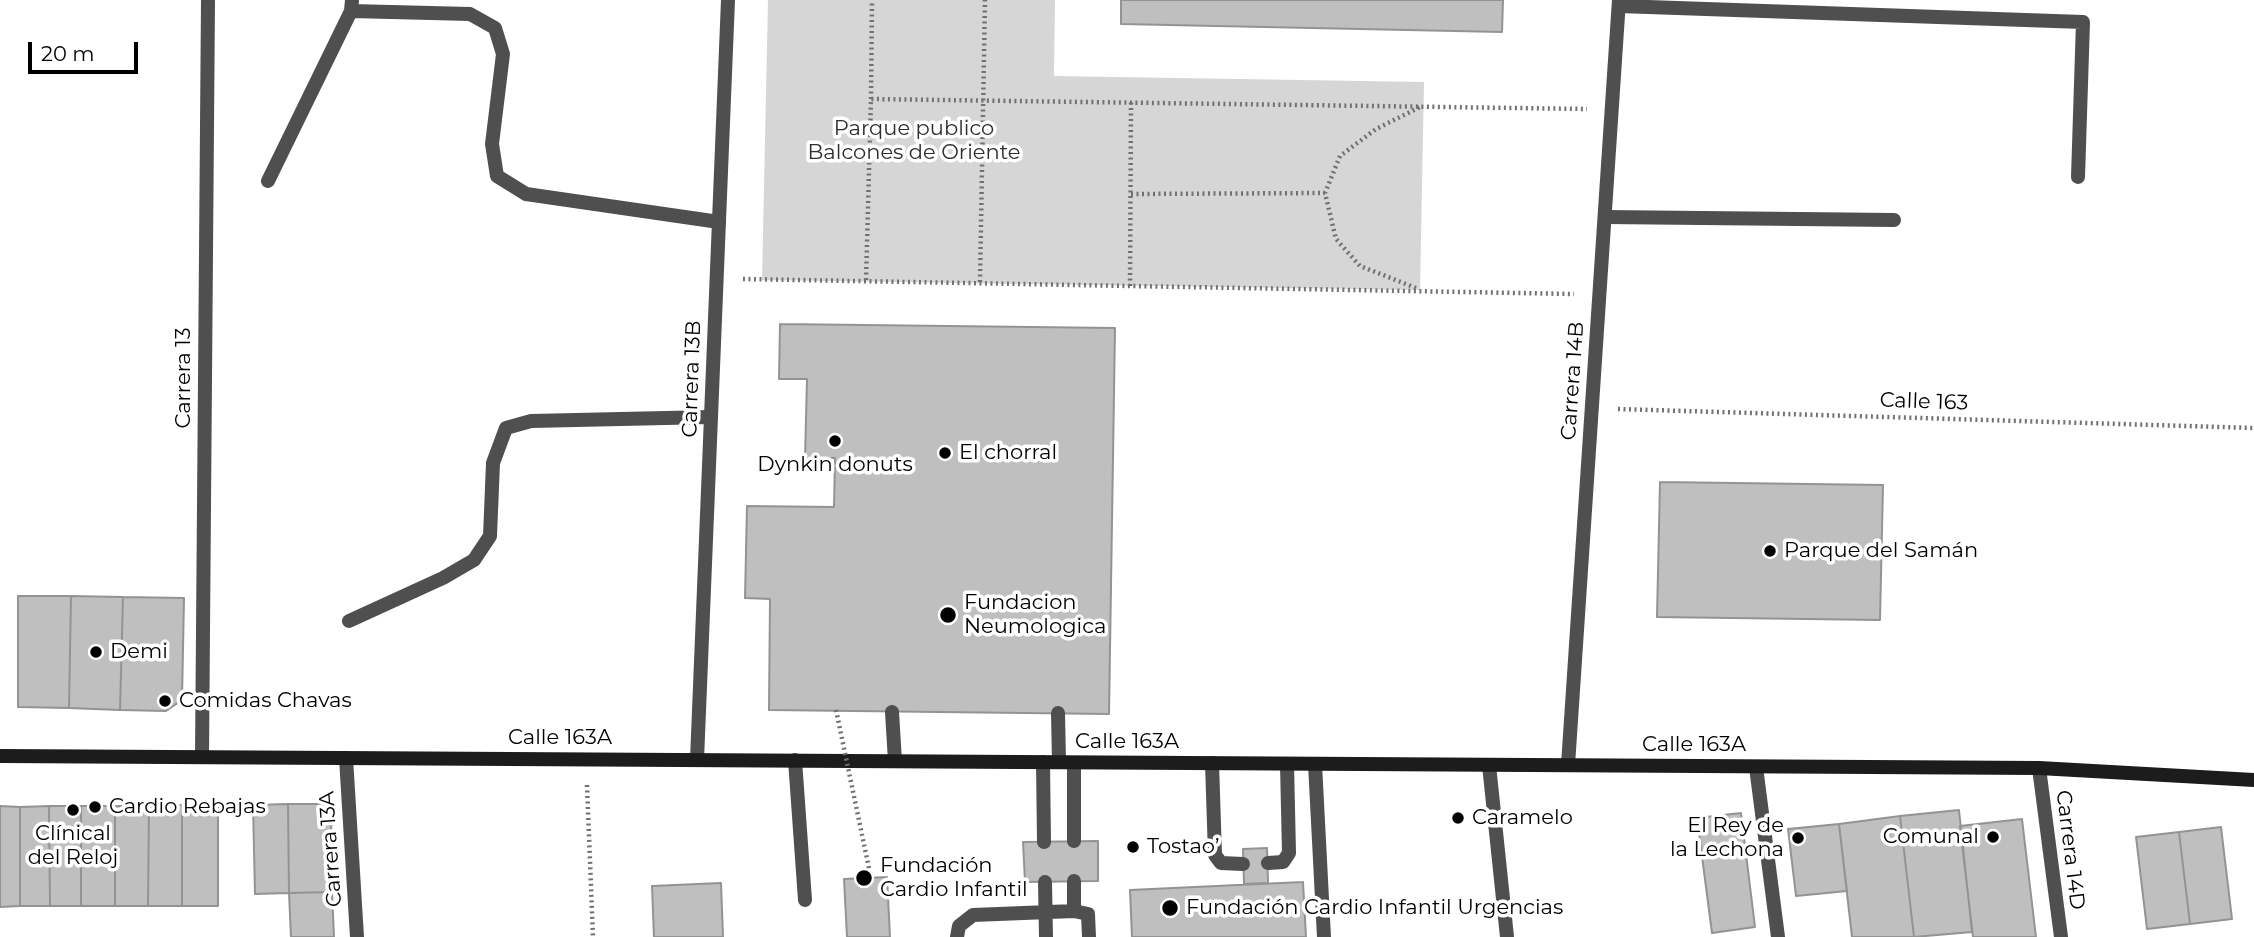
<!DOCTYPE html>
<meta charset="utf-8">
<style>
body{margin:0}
#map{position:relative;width:2254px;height:937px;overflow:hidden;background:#fff;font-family:Montserrat,sans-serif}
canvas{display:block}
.scale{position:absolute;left:28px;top:42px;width:110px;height:32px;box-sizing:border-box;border:4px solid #000;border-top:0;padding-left:9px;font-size:21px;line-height:24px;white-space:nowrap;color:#000;-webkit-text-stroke:5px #fff;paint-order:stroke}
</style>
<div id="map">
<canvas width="2254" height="937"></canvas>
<div class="scale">20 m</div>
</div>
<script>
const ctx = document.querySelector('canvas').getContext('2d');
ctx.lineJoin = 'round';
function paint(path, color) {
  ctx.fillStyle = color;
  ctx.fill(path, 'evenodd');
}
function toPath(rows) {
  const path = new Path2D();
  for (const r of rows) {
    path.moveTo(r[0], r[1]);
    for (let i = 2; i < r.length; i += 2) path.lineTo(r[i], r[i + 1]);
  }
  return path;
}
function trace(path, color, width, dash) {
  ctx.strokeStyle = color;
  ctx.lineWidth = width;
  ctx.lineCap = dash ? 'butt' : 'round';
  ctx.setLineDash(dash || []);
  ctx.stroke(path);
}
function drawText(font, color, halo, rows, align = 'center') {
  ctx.font = font + ' Montserrat,sans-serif';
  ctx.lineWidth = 7;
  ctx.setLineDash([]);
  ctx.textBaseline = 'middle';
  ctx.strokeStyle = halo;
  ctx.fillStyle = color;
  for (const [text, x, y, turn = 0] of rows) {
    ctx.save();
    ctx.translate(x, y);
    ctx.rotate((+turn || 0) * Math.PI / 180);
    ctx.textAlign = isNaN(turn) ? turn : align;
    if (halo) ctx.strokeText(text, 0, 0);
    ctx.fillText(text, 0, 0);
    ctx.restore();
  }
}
paint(toPath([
 [768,0,1055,0,1054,76,1424,82,1420,290,762,280]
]), '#d6d6d6');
const building = toPath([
 [1121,0,1503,0,1502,32,1121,24,1121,0],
 [780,324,1115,328,1109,714,769,710,770,599,745,598,747,506,834,507,835,458,805,458,807,379,779,379,780,324],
 [1660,482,1883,485,1880,620,1657,617,1660,482],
 [18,596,71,596,69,708,18,707,18,596],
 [71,596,123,597,120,710,69,708,71,596],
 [123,597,184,598,182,700,166,711,120,710,123,597],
 [288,804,289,893,255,894,253,805,288,804],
 [288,804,331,804,332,892,289,893,288,804],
 [182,805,182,906,148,906,149,806,182,805],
 [182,805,218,805,218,906,182,906,182,805],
 [0,806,20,807,20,906,0,907,0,806],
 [49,806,50,906,20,906,20,807,49,806],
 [49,806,81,806,81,906,50,906,49,806],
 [81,806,115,806,115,906,81,906,81,806],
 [115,806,149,806,148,906,115,906,115,806],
 [1959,810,1972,932,1914,937,1900,816,1959,810],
 [1741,813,1755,927,1712,933,1697,818,1741,813],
 [1900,816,1914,937,1852,937,1839,824,1900,816],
 [2022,819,2036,937,1973,937,1960,826,2022,819],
 [1839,824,1847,891,1796,896,1788,829,1839,824],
 [2221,827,2232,919,2190,924,2179,832,2221,827],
 [2179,832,2190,924,2147,929,2136,837,2179,832],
 [1098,841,1098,881,1025,882,1023,842,1098,841],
 [1267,848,1268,883,1244,884,1243,849,1267,848],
 [887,877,890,937,847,937,844,879,887,877],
 [1303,882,1306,937,1132,937,1130,890,1303,882],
 [721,883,723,937,654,937,652,886,721,883],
 [332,892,334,937,291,937,289,893,332,892]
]);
paint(building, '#bfbfbf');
trace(building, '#939393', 2);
trace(toPath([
 [871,99,872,0],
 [1131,194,1325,193],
 [743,279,1574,294],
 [866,280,871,99,1587,109],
 [980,282,985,0],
 [1130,286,1131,102],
 [1416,288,1360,266,1336,239,1325,193,1340,156,1376,129,1420,107],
 [1618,409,2254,428],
 [587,785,593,937]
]), '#717171', 4.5, [2, 3.5]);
trace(toPath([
 [1619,6,2083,22,2078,177],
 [351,11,470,14,495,28,503,54,492,144,497,176,526,194,719,222],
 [268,181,351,11,352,0],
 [1605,217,1894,220],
 [349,621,443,578,474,560,490,536,493,463,506,428,531,421,711,417],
 [892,712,895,761],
 [1058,713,1059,762],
 [795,760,805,900],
 [1043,762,1044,842],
 [1212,763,1215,855,1221,863,1243,864],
 [1315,764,1324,937],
 [1074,841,1074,763],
 [1268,863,1283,862,1289,853,1287,764],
 [1045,882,1046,937],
 [1074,911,1074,881],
 [957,937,959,926,973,915,1074,911,1088,914,1089,937]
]), '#4f4f4f', 14);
trace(toPath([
 [202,757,208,0],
 [346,758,357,937],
 [697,760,728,0],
 [1489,765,1507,937],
 [1568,765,1619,0],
 [1756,767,1778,937],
 [2039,768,2061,937]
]), '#4f4f4f', 14);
trace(toPath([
 [0,756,2039,768,2254,780]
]), '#1c1c1c', 14);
trace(toPath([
 [836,710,871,878]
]), '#717171', 4.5, [2, 3.5]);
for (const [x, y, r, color] of [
 [835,441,7,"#000"],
 [945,453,7,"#000"],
 [1770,551,7,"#000"],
 [948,615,9,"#000"],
 [96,652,7,"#000"],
 [165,701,7,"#000"],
 [95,807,7,"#000"],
 [73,810,7,"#000"],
 [1458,818,7,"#000"],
 [1993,837,7,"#000"],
 [1798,838,7,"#000"],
 [1133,847,7,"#000"],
 [864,878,9,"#000"],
 [1170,908,9,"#000"]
]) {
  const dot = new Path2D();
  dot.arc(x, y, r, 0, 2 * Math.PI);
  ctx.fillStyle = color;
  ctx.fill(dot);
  trace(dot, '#fff', 2.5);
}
drawText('21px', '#2d2d2d', '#fff', [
 ["Parque publico",914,129],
 ["Balcones de Oriente",914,153]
]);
drawText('21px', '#000', '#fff', [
 ["Carrera 13",184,378,-90],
 ["Carrera 13B",692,379,-88],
 ["Carrera 14B",1573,381,-86],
 ["Calle 163",1924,402,2],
 ["Calle 163A",560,738],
 ["Calle 163A",1127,742],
 ["Calle 163A",1694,745],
 ["Carrera 13A",331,849,-94],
 ["Carrera 14D",2070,850,83]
]);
drawText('21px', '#000', '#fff', [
 ["El chorral",959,453],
 ["Dynkin donuts",835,465,"center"],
 ["Parque del Samán",1784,551],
 ["Fundacion",964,603],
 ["Neumologica",964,627],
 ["Demi",110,652],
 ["Comidas Chavas",179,701],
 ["Cardio Rebajas",109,807],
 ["Caramelo",1472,818],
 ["El Rey de",1784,826,"right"],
 ["la Lechona",1784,850,"right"],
 ["Clínical",73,834,"center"],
 ["del Reloj",73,858,"center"],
 ["Comunal",1979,837,"right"],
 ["Tostao’",1147,847],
 ["Fundación",880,866],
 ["Cardio Infantil",880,890],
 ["Fundación Cardio Infantil Urgencias",1186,908]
], 'left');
</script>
